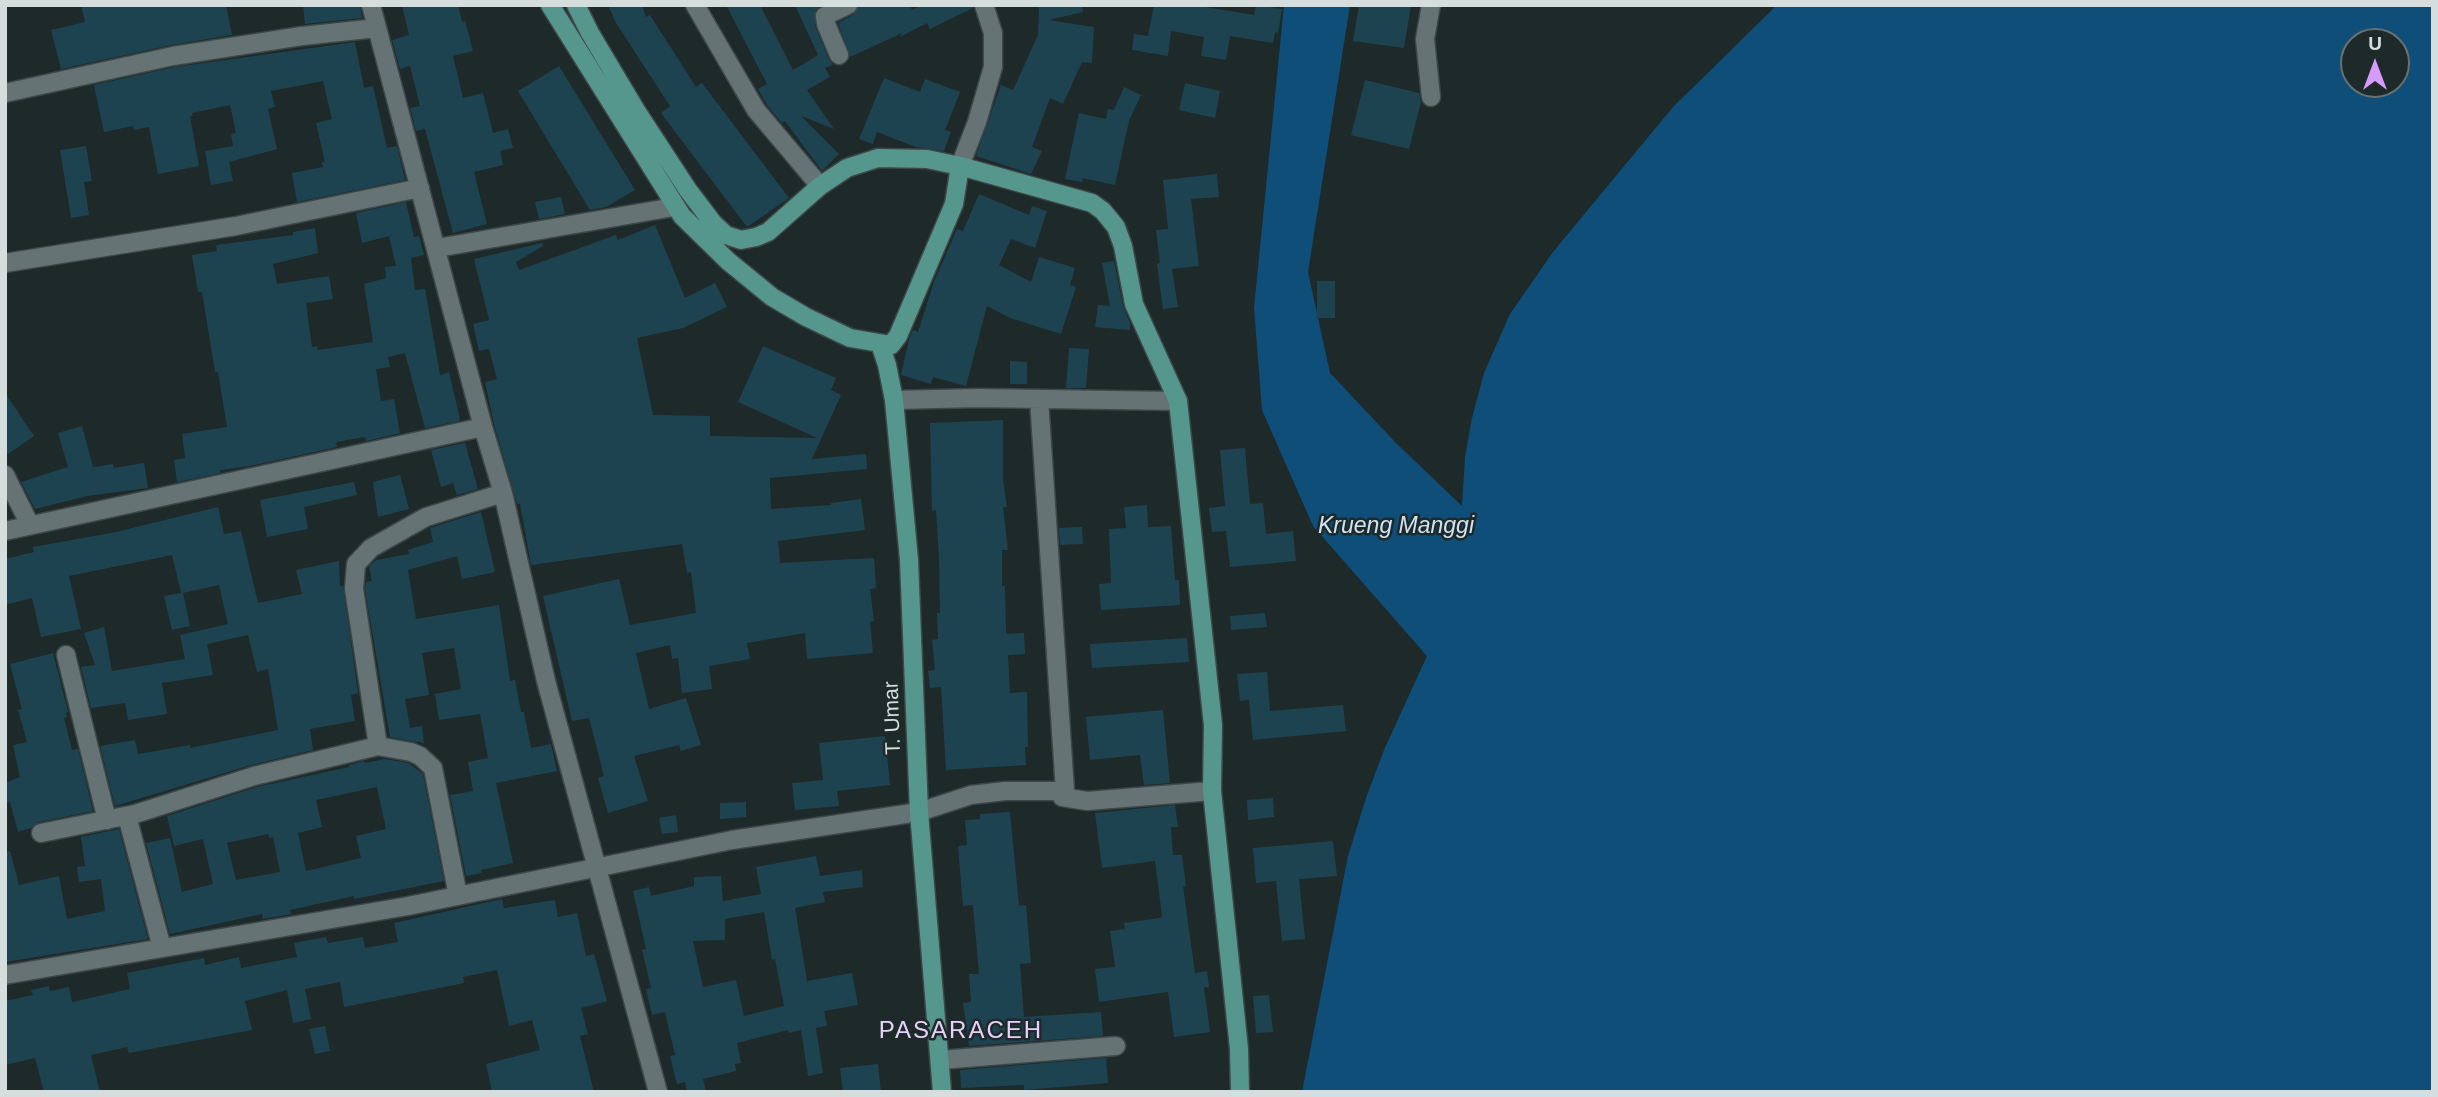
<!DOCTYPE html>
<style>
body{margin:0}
#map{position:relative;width:2438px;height:1097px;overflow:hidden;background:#1e292a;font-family:Helvetica,sans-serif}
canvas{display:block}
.frame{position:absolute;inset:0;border:7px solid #d5dddd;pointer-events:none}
.north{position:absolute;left:2340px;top:28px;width:70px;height:70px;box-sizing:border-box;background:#1e292a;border:2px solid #677172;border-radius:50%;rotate:0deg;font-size:19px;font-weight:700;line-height:28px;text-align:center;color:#d5dddd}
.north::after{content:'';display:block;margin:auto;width:24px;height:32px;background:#d59cfb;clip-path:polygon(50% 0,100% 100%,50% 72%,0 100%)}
</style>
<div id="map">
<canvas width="2438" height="1097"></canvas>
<div class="frame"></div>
<div class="north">U</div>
</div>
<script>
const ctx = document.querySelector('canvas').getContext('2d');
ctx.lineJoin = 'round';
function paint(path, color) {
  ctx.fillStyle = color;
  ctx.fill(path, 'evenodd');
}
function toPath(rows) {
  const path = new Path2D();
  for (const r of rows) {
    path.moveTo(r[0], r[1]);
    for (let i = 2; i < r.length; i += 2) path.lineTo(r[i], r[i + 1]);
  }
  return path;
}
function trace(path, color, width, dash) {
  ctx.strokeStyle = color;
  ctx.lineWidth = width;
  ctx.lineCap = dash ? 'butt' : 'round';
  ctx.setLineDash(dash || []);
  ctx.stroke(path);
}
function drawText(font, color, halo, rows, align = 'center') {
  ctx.font = font + ' Helvetica,sans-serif';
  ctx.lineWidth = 5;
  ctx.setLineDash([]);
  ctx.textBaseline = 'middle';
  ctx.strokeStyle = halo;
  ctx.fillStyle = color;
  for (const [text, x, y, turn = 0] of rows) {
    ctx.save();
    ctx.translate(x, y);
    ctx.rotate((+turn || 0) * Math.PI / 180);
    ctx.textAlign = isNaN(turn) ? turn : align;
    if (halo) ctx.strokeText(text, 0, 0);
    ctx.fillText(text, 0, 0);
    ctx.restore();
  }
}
paint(toPath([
 [1284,5,1350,5,1308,272,1330,373,1396,443,1462,506,1465,457,1472,418,1484,373,1510,314,1553,252,1673,107,1777,5,2433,5,2433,1092,1302,1092,1348,856,1366,798,1384,750,1427,656,1313,526,1262,410,1254,308],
 [2354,42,2396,42,2396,84,2354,84]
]), '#104e7a');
paint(toPath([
 [81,5,226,5,232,35,171,45,61,69,51,30,85,22],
 [303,5,360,5,362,18,305,24],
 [402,5,458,5,462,22,465,21,473,51,453,56,463,98,483,93,493,133,508,129,513,148,500,151,503,165,474,172,487,224,453,233,425,129,416,131,410,108,420,106,410,66,400,69,392,40,409,35],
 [608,5,642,5,646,17,650,15,696,87,702,83,789,198,747,227,661,113,670,106,616,23],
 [726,5,760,5,793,70,818,55,795,5,821,5,815,11,815,26,829,59,833,65,825,68,830,77,807,90,834,129,801,116,839,154,822,171,785,121,782,123,767,105,758,89,767,84],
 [859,5,910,5,912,10,922,5,973,5,973,8,930,29,927,23,900,37,902,33,850,57,838,23,853,15],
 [1039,5,1082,5,1083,12,1048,20,1094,27,1092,63,1082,62,1063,104,1050,98,1032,147,1042,151,1031,174,976,156,1001,85,1013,90,1038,35],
 [1154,5,1193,5,1254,15,1256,5,1282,9,1278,33,1275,32,1273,43,1230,36,1226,60,1201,56,1204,37,1171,31,1168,56,1132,50,1134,34,1148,36],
 [1359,5,1411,5,1404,48,1353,41],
 [355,42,364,88,373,86,387,148,397,146,405,180,297,202,292,173,323,167,322,162,325,162,316,123,332,119,323,81,271,91,275,107,268,109,277,149,229,162,233,181,211,185,205,151,233,146,231,134,236,133,230,105,192,113,193,116,190,116,199,166,158,174,149,127,134,130,133,126,104,132,94,85,175,67],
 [559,66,635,190,606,207,590,210,518,91],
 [884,78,920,92,925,79,960,92,945,130,951,132,944,151,916,147,877,132,873,144,859,139],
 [1365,80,1419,93,1421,102,1409,149,1351,135],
 [1185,83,1220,91,1215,118,1179,110],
 [1124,87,1141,95,1129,121,1115,185,1083,178,1082,182,1065,179,1079,113,1106,119,1108,109,1114,110],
 [86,146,92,181,84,182,89,215,71,218,60,150],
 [1217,174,1219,197,1191,199,1199,266,1172,269,1178,307,1163,309,1157,264,1160,263,1156,230,1168,229,1163,180],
 [979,194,1029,215,1032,206,1047,211,1035,248,1011,239,999,265,1031,282,1039,257,1075,268,1070,285,1076,287,1061,334,1010,318,987,306,966,386,933,377,931,384,901,375,909,339,913,330,918,332,934,282,957,229,963,231],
 [561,197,565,214,539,219,535,202],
 [406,202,414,237,419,236,424,255,411,258,415,290,425,289,440,375,449,372,460,419,459,421,425,428,405,353,388,357,390,367,376,369,381,401,394,399,400,433,366,441,365,437,336,442,337,447,250,466,220,470,220,473,177,482,174,460,185,458,182,434,227,427,218,372,215,372,202,292,198,292,192,255,217,251,216,245,293,235,293,232,315,228,318,253,273,264,277,284,329,276,333,299,306,303,312,347,317,346,318,350,373,342,364,284,386,278,385,267,396,266,389,236,362,243,356,213],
 [655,225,685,298,715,283,727,307,683,328,637,338,653,415,710,416,710,436,817,438,738,402,763,346,836,378,831,390,841,395,812,459,866,454,867,469,770,478,771,509,831,505,831,503,861,499,865,530,778,541,780,563,874,558,876,588,870,589,874,621,870,622,873,653,807,659,805,633,747,643,750,659,709,666,712,689,682,693,678,658,672,659,670,645,636,653,649,709,686,698,701,745,681,751,679,745,634,756,648,801,608,813,598,778,604,776,589,718,572,721,543,596,619,579,630,625,696,613,691,572,687,573,682,544,531,565,520,504,517,504,494,424,485,382,497,379,489,349,479,351,473,324,489,320,474,259,542,243,543,246,516,262,519,270,616,235,618,240],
 [1114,261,1123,306,1130,323,1130,330,1095,327,1098,305,1110,306,1102,263],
 [1317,281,1335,281,1335,318,1317,318],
 [1069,348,1089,349,1086,388,1066,388],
 [1010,361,1027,362,1027,384,1010,384],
 [5,393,34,436,5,456],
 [1003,420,1003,479,1007,507,1003,507,1008,550,1002,550,1002,586,1005,586,1006,634,1024,633,1025,654,1008,655,1010,693,1027,692,1028,747,1025,747,1026,765,946,770,941,687,930,688,928,671,935,670,932,640,938,639,937,613,940,613,939,558,936,510,932,511,930,423],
 [82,426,93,467,113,464,114,468,144,463,148,488,87,496,35,509,21,482,68,467,58,433],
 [465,443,478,489,457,495,453,483,441,487,431,450],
 [1245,448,1250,504,1263,503,1266,534,1293,531,1296,561,1230,567,1226,531,1212,532,1209,508,1225,506,1220,450],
 [400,475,409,509,378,517,373,482],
 [354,482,357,495,304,507,308,529,267,537,260,500],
 [1147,505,1148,527,1171,526,1175,580,1179,580,1180,605,1101,610,1099,584,1111,583,1109,529,1126,528,1124,507],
 [218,507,224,534,241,531,258,603,302,594,296,570,339,561,340,586,343,586,358,693,351,695,355,721,310,729,313,750,251,765,115,806,100,746,135,740,138,754,190,745,190,748,278,730,268,669,257,672,248,635,207,644,213,675,162,683,167,714,128,720,125,703,91,708,81,667,95,665,84,633,104,627,112,671,185,659,180,635,228,624,219,585,183,593,190,626,172,630,164,596,181,593,172,555,69,576,81,629,41,637,32,598,5,605,5,559,34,552,33,547,116,532],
 [481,512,495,572,462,579,457,556,408,570,416,619,499,605,510,681,515,680,521,712,524,712,531,748,551,744,557,771,496,783,513,863,481,870,482,873,466,876,450,795,473,791,468,762,488,758,480,714,439,720,435,694,461,689,454,648,422,653,429,695,405,699,410,728,422,726,424,743,390,737,365,589,366,582,372,581,369,566,376,560,409,554,408,550,433,542,430,528],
 [1082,527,1083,544,1060,545,1059,528],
 [1265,613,1267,627,1231,630,1230,616],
 [1187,638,1189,662,1092,668,1090,644],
 [53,653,68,712,66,713,67,717,64,718,72,750,78,749,93,811,39,822,31,828,18,832,10,802,5,803,5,783,20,777,13,745,27,742,18,710,22,709,10,664],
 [1267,672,1270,711,1343,705,1346,731,1253,740,1249,700,1240,701,1237,674],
 [1163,710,1170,783,1144,785,1140,755,1090,760,1086,717],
 [885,736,890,785,837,791,839,806,795,810,792,783,823,780,819,743],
 [385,759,408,763,423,774,444,881,354,899,354,896,290,910,291,914,263,919,262,914,170,934,146,843,170,838,182,892,213,884,203,839,174,846,167,816,257,787,349,767,349,765,364,761,365,763],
 [377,787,386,829,356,836,361,858,306,871,298,833,322,827,316,800],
 [268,834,269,838,273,837,280,872,236,880,227,843],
 [1273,798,1274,817,1248,820,1247,800],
 [746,802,746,817,720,819,720,803],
 [1175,805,1178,827,1171,827,1173,855,1182,855,1186,886,1183,886,1195,973,1207,971,1209,987,1204,987,1210,1032,1174,1037,1168,992,1099,1002,1095,969,1115,967,1110,931,1125,929,1124,923,1160,918,1162,916,1155,861,1102,868,1095,813],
 [1010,812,1019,906,1026,905,1031,963,1020,964,1024,1017,1101,1012,1103,1036,969,1046,963,1003,971,1002,969,974,979,974,973,905,963,906,958,846,967,845,965,820,980,819,980,814],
 [676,815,678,832,662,834,659,818],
 [119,829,148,939,5,962,5,852,10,851,19,885,59,876,67,919,105,911,101,879,79,882,77,867,85,866,81,837],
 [1333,841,1337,876,1299,879,1305,939,1282,941,1276,881,1256,883,1253,848],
 [816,856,820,876,862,870,863,887,823,892,825,902,795,908,807,981,852,973,858,1005,824,1011,827,1026,816,1028,823,1073,808,1076,801,1030,789,1033,788,1030,737,1043,741,1063,735,1064,736,1071,703,1079,706,1092,687,1092,685,1082,677,1084,670,1056,675,1055,665,1012,652,1015,646,989,651,988,642,950,646,949,633,891,649,887,651,896,694,886,694,877,721,876,723,901,761,894,756,867],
 [764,912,772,960,775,959,784,1006,744,1016,736,980,703,987,693,941,725,940,725,919],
 [502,899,504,908,555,900,558,917,577,913,586,956,594,954,607,1001,581,1008,588,1034,580,1036,594,1092,492,1092,486,1064,540,1050,532,1020,509,1026,497,970,463,977,464,983,344,1007,340,982,305,989,311,1019,293,1023,287,990,245,1001,252,1030,129,1053,127,1047,91,1055,100,1092,44,1092,35,1058,5,1065,5,1001,33,995,31,990,49,986,50,991,69,987,72,1002,130,989,127,973,204,958,205,965,239,957,241,968,297,957,294,943,326,937,328,943,363,937,365,948,398,942,394,923],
 [1269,995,1273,1032,1256,1033,1253,996],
 [325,1026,330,1051,315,1054,309,1029],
 [1106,1058,1108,1083,1024,1090,1024,1085,961,1088,960,1070],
 [878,1064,881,1092,843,1092,840,1068]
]), '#1e4350');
const minor = toPath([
 [371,5,483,427,503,493,546,681,658,1092],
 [695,5,756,110,820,186],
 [839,55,826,24,825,16,848,5],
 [5,93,173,56,302,36,377,28],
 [1431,97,1425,39,1431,5],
 [960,166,977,122,993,67,993,33,984,5],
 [437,248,674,207],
 [5,263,236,226,420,188],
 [1039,399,1065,791],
 [894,400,978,398,1178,401],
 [5,475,30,525],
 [5,531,483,427],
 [66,655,107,820],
 [378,746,354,589,356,564,371,548,426,517,503,493],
 [127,816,162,948],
 [41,833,135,814,254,776,378,746,411,752,420,756,433,768,458,896],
 [5,975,408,906,732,840,919,812,971,795,1005,791,1065,791,1062,797,1087,801,1212,791],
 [940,1060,1116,1046]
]);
const major = toPath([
 [550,5,682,216,728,261,772,297,806,317,850,338,891,345,898,336,954,204,960,166],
 [576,5,590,33,637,112,688,190,713,223,726,235,741,240,756,237,768,232,820,186,847,168,878,158,927,159,960,166,1092,203,1103,211,1116,227,1123,246,1134,304,1178,401,1213,725,1212,791,1239,1049,1240,1092],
 [880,344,887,365,894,400,909,560,919,812,942,1092]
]);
trace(minor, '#3d4748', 21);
trace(major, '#3d4748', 21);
trace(minor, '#667374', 18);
trace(major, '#56978d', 18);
drawText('21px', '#d5dddd', '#1e292a', [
 ["T. Umar",893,718,-92]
]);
drawText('italic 23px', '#d1e3f3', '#1e292a', [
 ["Krueng Manggi",1396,527]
]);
ctx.letterSpacing = '2px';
drawText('24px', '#e8d1f9', '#1e292a', [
 ["PASARACEH",961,1031]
]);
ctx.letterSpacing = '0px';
</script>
